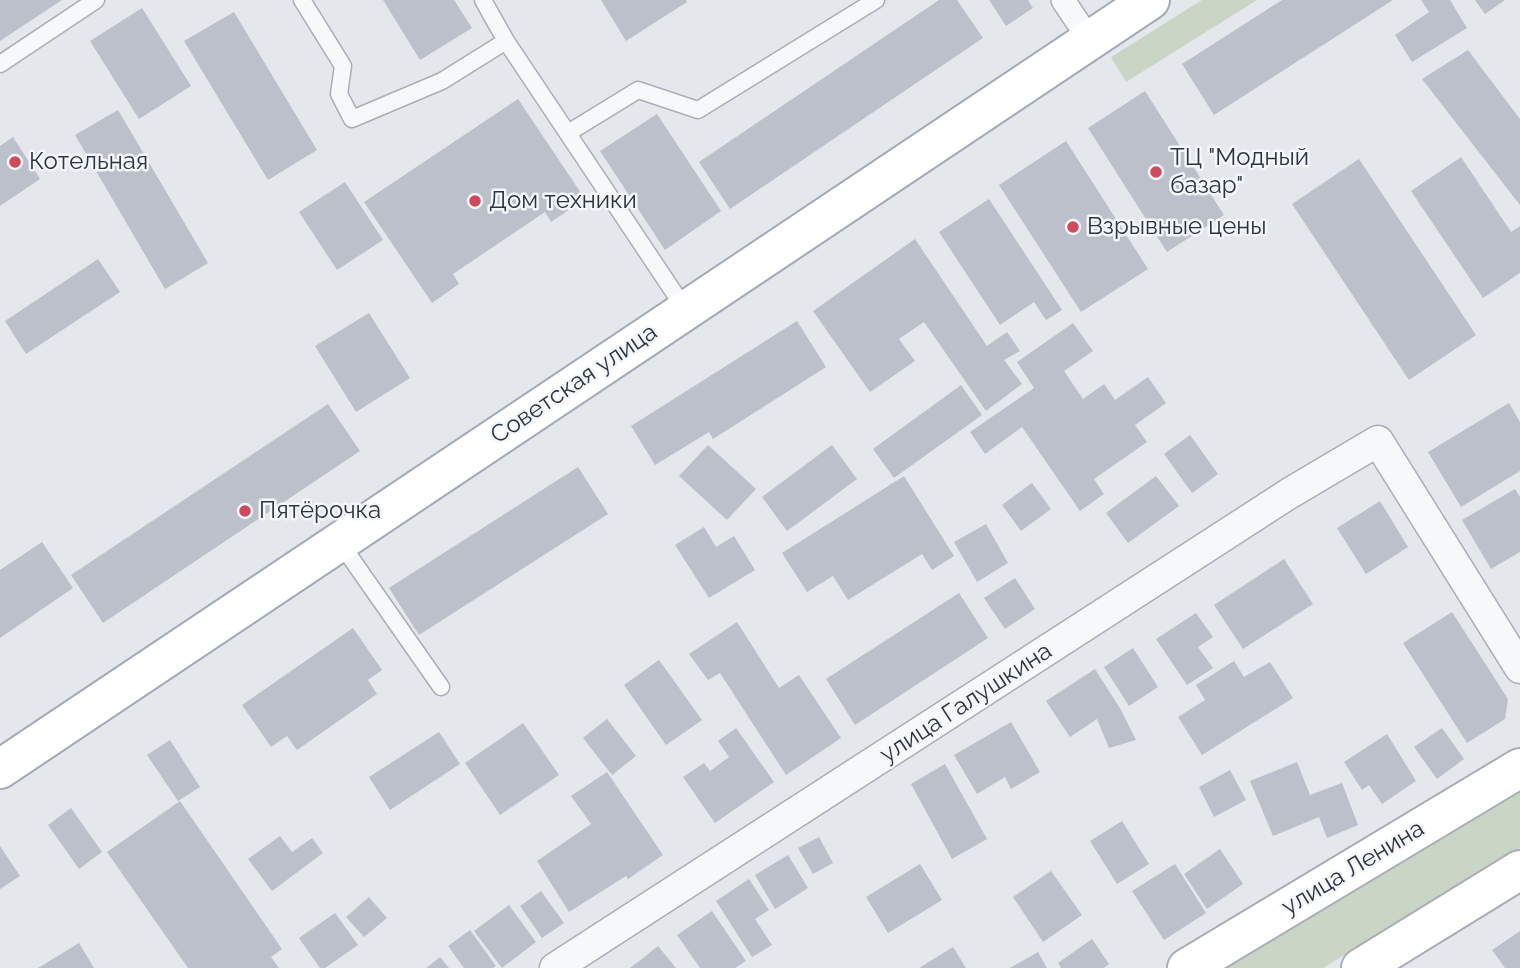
<!DOCTYPE html>
<meta charset="utf-8">
<style>
body{margin:0}
canvas{display:block;background:#e4e7ec}
</style>
<canvas width="1520" height="968"></canvas>
<script>
const ctx = document.querySelector('canvas').getContext('2d');
ctx.lineJoin = 'round';
function paint(path, color) {
  ctx.fillStyle = color;
  ctx.fill(path, 'evenodd');
}
function toPath(rows) {
  const path = new Path2D();
  for (const r of rows) {
    path.moveTo(r[0], r[1]);
    for (let i = 2; i < r.length; i += 2) path.lineTo(r[i], r[i + 1]);
  }
  return path;
}
function trace(path, color, width, dash) {
  ctx.strokeStyle = color;
  ctx.lineWidth = width;
  ctx.lineCap = dash ? 'butt' : 'round';
  ctx.setLineDash(dash || []);
  ctx.stroke(path);
}
function drawText(font, color, halo, rows, align = 'center') {
  ctx.font = font + ' Raleway,sans-serif';
  ctx.lineWidth = 5;
  ctx.setLineDash([]);
  ctx.textBaseline = 'middle';
  ctx.strokeStyle = halo;
  ctx.fillStyle = color;
  for (const [text, x, y, turn = 0] of rows) {
    ctx.save();
    ctx.translate(x, y);
    ctx.rotate((+turn || 0) * Math.PI / 180);
    ctx.textAlign = isNaN(turn) ? turn : align;
    if (halo) ctx.strokeText(text, 0, 0);
    ctx.fillText(text, 0, 0);
    ctx.restore();
  }
}
paint(toPath([
 [1202,0,1257,0,1126,82,1111,57],
 [1520,788,1520,848,1323,968,1225,968]
]), '#c9d6c5');
paint(toPath([
 [0,0,62,0,0,41],
 [383,0,454,0,472,28,420,60],
 [601,0,686,0,687,2,626,41],
 [939,0,957,0,983,38,730,209,699,162],
 [989,0,1028,0,1033,8,1006,26],
 [1282,0,1393,0,1214,115,1182,64],
 [1421,0,1450,0,1467,28,1412,62,1395,35,1429,12],
 [1475,0,1505,0,1485,14],
 [142,8,191,86,139,119,90,41],
 [234,12,317,150,268,180,184,41],
 [1468,50,1520,119,1520,205,1422,79],
 [1145,91,1224,215,1167,252,1088,128],
 [518,99,585,199,551,222,545,212,453,274,459,284,432,303,364,202],
 [118,110,208,263,165,289,75,135],
 [657,114,721,211,665,250,600,151],
 [13,137,40,179,0,206,0,146],
 [1066,141,1148,269,1081,312,999,185],
 [1461,157,1511,232,1520,226,1520,273,1483,298,1411,191],
 [1359,159,1476,335,1409,380,1292,204],
 [345,182,383,240,337,270,299,212],
 [989,199,1062,310,1046,320,1034,302,1000,325,939,232],
 [915,239,987,346,1007,332,1020,351,1004,360,1022,384,986,411,924,322,899,339,915,361,870,392,813,311],
 [98,259,120,292,26,354,5,321],
 [369,313,410,378,356,412,315,346],
 [797,321,826,367,713,439,709,432,655,465,631,426],
 [1073,323,1093,351,1064,371,1083,399,1104,384,1115,400,1148,377,1166,403,1135,425,1147,442,1094,479,1104,494,1080,511,1022,427,985,454,970,432,1034,388,1017,362],
 [961,385,982,415,894,478,873,449],
 [1509,403,1520,422,1520,471,1461,507,1428,452],
 [328,404,360,451,103,623,71,575],
 [1190,435,1218,474,1192,493,1164,454],
 [708,445,756,489,727,520,679,476],
 [832,445,857,479,787,531,762,497],
 [578,467,608,514,419,635,389,588],
 [904,476,954,556,932,570,922,554,848,600,833,576,807,592,782,553],
 [1156,476,1179,506,1128,543,1106,513],
 [1032,483,1051,509,1021,531,1002,505],
 [1515,489,1520,497,1520,552,1491,569,1462,520],
 [1380,501,1408,547,1366,574,1337,528],
 [986,524,1008,563,977,582,954,542],
 [704,527,716,547,734,536,755,570,709,598,675,545],
 [42,542,73,588,0,638,0,570],
 [1284,559,1313,604,1243,649,1214,605],
 [1015,578,1035,609,1005,629,984,598],
 [959,593,988,638,855,725,826,679],
 [1452,612,1508,699,1505,719,1467,743,1403,643],
 [1196,613,1213,637,1198,647,1213,668,1187,685,1156,639],
 [737,622,779,688,799,675,841,738,786,775,720,673,708,680,689,654],
 [353,628,382,670,368,680,377,694,297,750,287,736,271,747,242,705],
 [1133,648,1158,687,1129,706,1104,667],
 [659,660,702,720,666,745,624,685],
 [1234,661,1244,677,1270,662,1293,698,1202,755,1178,717,1205,700,1196,685],
 [1095,669,1121,710,1136,740,1109,748,1097,719,1070,737,1046,701],
 [607,719,636,756,612,775,583,738],
 [1011,722,1040,772,1011,789,1005,777,977,794,954,755],
 [523,723,559,775,500,815,465,763],
 [736,728,774,782,715,823,683,777,704,763,710,771,729,757,718,741],
 [1442,728,1464,759,1437,779,1414,747],
 [439,732,460,764,390,810,369,777],
 [1387,734,1416,781,1382,804,1369,785,1362,790,1344,762],
 [170,740,200,787,178,801,147,755],
 [1297,762,1310,795,1342,783,1358,825,1327,838,1319,817,1273,836,1250,781],
 [945,764,987,839,952,859,911,784],
 [1230,770,1246,800,1214,817,1199,787],
 [607,772,663,855,628,879,626,876,569,912,537,861,591,824,571,796],
 [180,801,282,949,271,957,279,968,188,968,107,852],
 [71,808,102,852,79,869,48,825],
 [1122,821,1149,864,1117,884,1090,841],
 [280,836,292,852,312,838,323,853,272,891,248,859],
 [819,837,833,863,813,874,798,848],
 [0,846,20,876,0,889],
 [1220,849,1243,884,1207,909,1184,874],
 [788,855,808,888,775,909,755,875],
 [920,864,942,900,888,933,866,897],
 [1175,864,1206,913,1164,940,1132,891],
 [1051,871,1082,915,1043,942,1013,897],
 [749,879,769,910,755,919,772,945,752,957,716,901],
 [541,891,564,923,542,938,520,906],
 [369,897,387,918,364,937,346,917],
 [509,905,536,942,502,968,474,931],
 [712,911,746,961,735,968,700,968,677,935],
 [335,913,358,945,325,968,320,968,299,938],
 [470,930,496,966,493,968,464,968,448,946],
 [1520,931,1520,968,1505,968,1492,950],
 [1092,939,1109,964,1104,968,1061,968,1058,963],
 [79,943,94,968,38,968],
 [658,946,676,968,630,968,642,959],
 [953,947,966,968,919,968],
 [1038,952,1047,968,1010,968],
 [440,957,449,968,426,968]
]), '#bbc0ca');
const service = toPath([
 [302,0,343,66,339,94,352,119,442,81,506,41,685,309],
 [483,0,506,41],
 [0,64,96,0],
 [568,133,638,90,698,110,876,0],
 [339,541,441,687]
]);
const pedestrian = toPath([
 [1063,0,1089,39]
]);
const minor = toPath([
 [555,968,1290,493,1378,441,1520,668]
]);
const secondary = toPath([
 [1187,968,1520,768],
 [1361,968,1520,870]
]);
const primary = toPath([
 [0,769,1150,0]
]);
trace(service, '#a9aeb7', 19);
trace(pedestrian, '#a9aeb7', 26);
trace(minor, '#a9aeb7', 33);
trace(secondary, '#a9aeb7', 42);
trace(primary, '#a3abb8', 42);
trace(service, '#f7f8fa', 16);
trace(pedestrian, '#f7f8fa', 23);
trace(minor, '#f7f8fa', 30);
trace(secondary, '#fff', 38);
trace(primary, '#fff', 38);
for (const [x, y, r, color] of [
 [15,162,7,"#d1495b"],
 [1156,172,7,"#d1495b"],
 [475,201,7,"#d1495b"],
 [1073,227,7,"#d1495b"],
 [245,511,7,"#d1495b"]
]) {
  const dot = new Path2D();
  dot.arc(x, y, r, 0, 2 * Math.PI);
  ctx.fillStyle = color;
  ctx.fill(dot);
  trace(dot, '#f4f6f9', 2.5);
}
drawText('24px', '#2b3445', '#f4f6f9', [
 ["ТЦ \"Модный",1170,158],
 ["базар\"",1170,186],
 ["Котельная",29,162],
 ["Дом техники",489,201],
 ["Взрывные цены",1087,227],
 ["Пятёрочка",259,511]
], 'left');
drawText('24px', '#2b3445', '#f4f6f9', [
 ["Советская улица",574,384,-34],
 ["улица Галушкина",966,703,-33],
 ["улица Ленина",1353,868,-31]
]);
</script>
